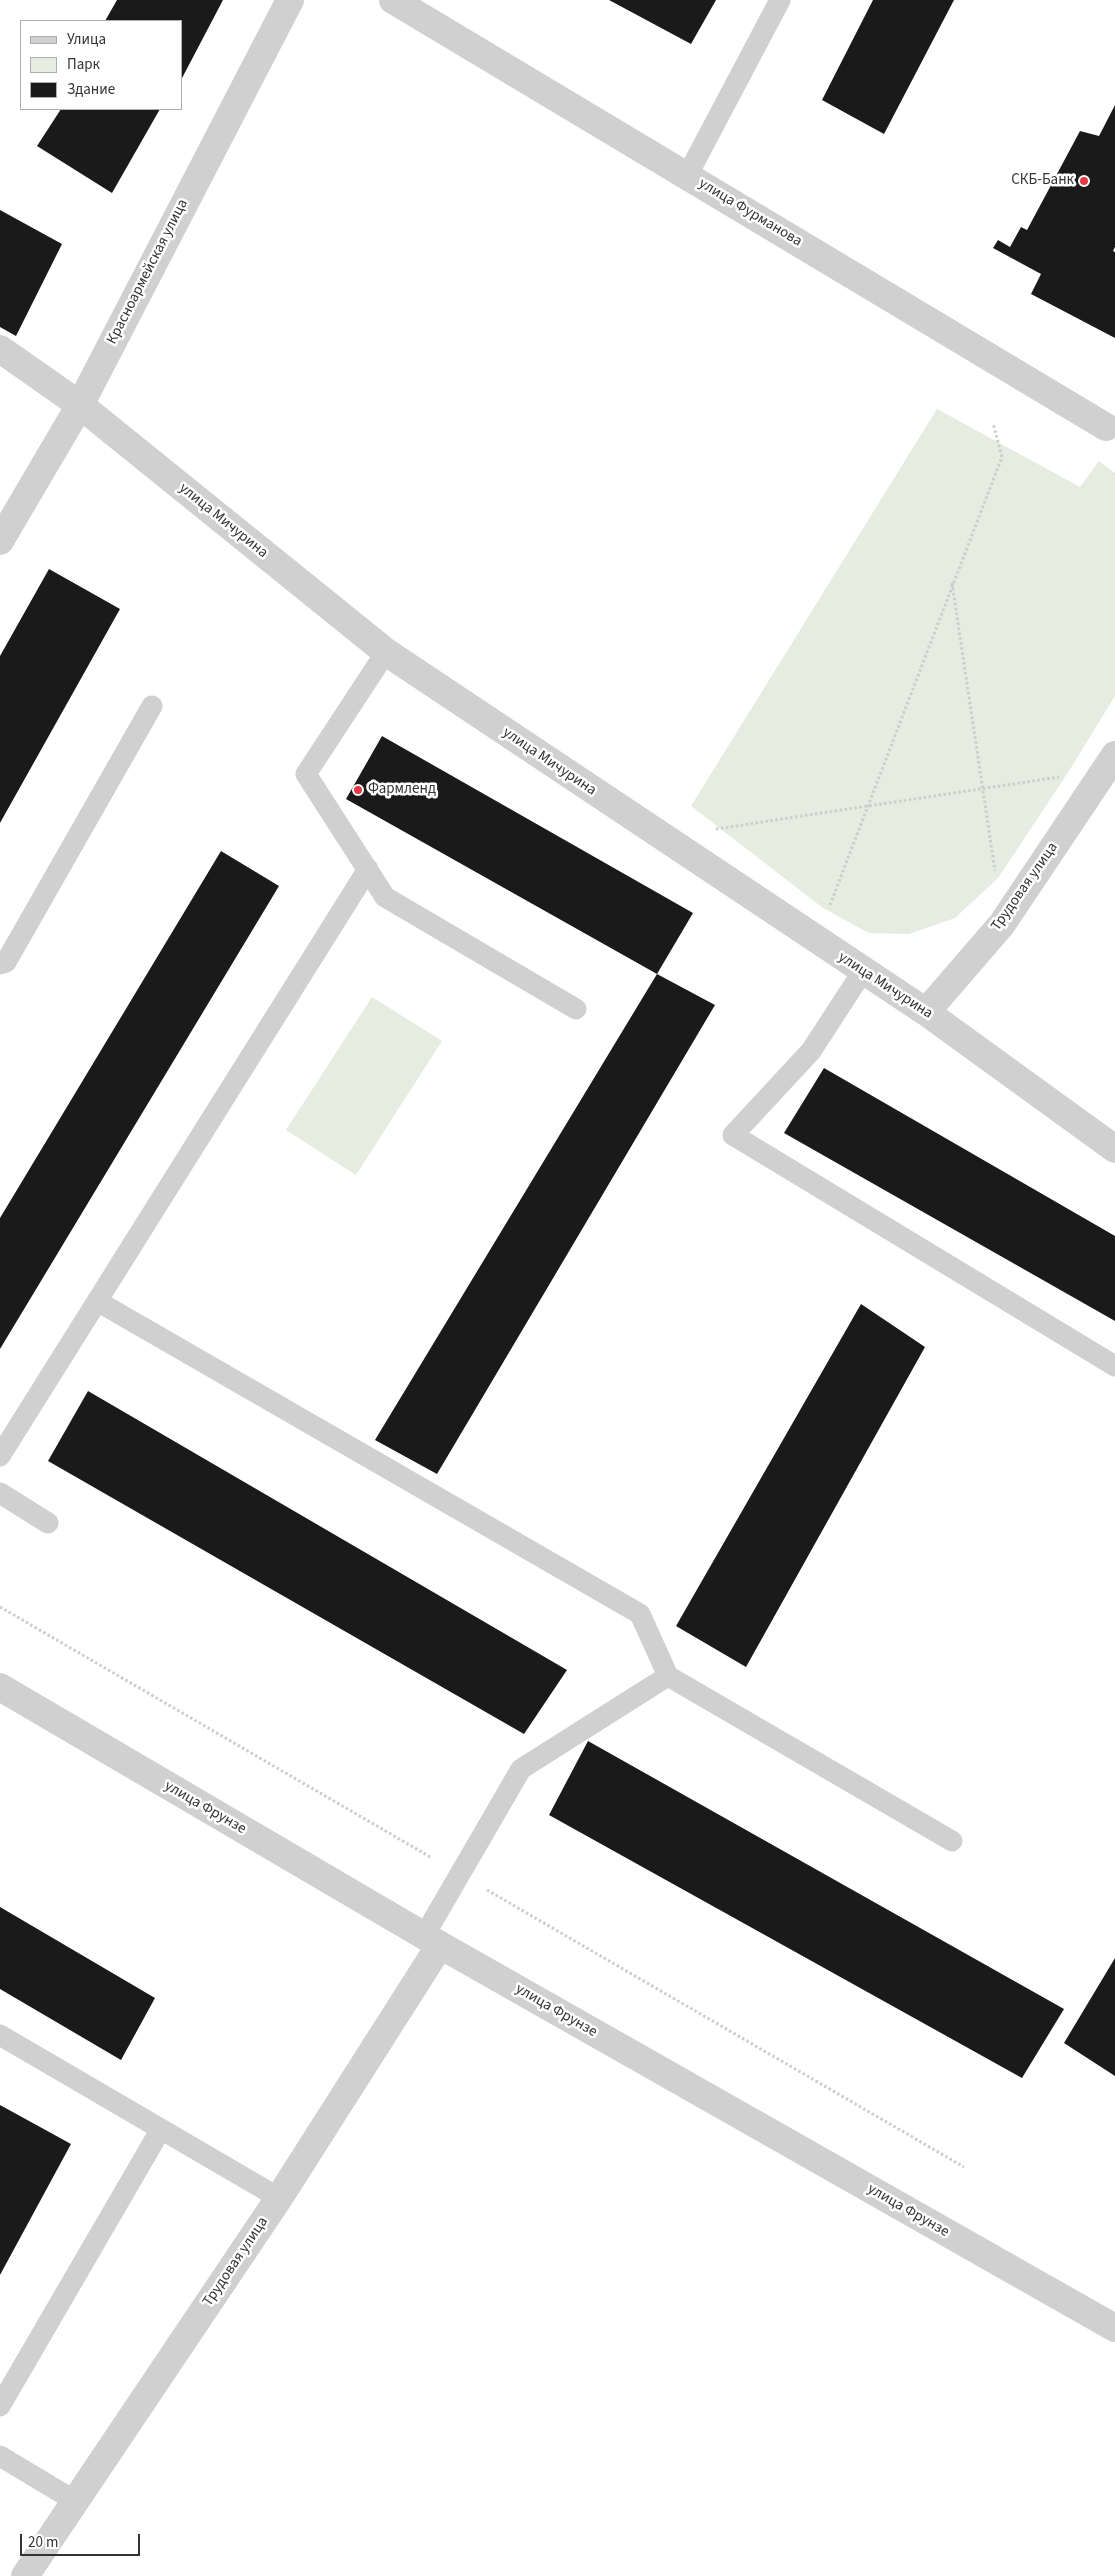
<!DOCTYPE html>
<meta charset="utf-8">
<style>
body{margin:0}
#map{position:relative;width:1115px;height:2576px;overflow:hidden;background:#fff;font-family:"Source Sans 3",sans-serif}
canvas{display:block}
.legend{position:absolute;left:20px;top:20px;width:162px;height:90px;box-sizing:border-box;background:#fff;border:1px solid #adadad;margin:0;padding:6px 9px;list-style:none;font-size:15px;color:#333}
.legend li{display:flex;align-items:center;gap:10px;height:25px}
.legend b{width:25px;border:1px solid #adadad}
.scale{position:absolute;left:20px;top:2534px;width:120px;height:22px;box-sizing:border-box;border:2px solid #333;border-top:0;padding-left:6px;font-size:15px;line-height:18px;white-space:nowrap;color:#333;-webkit-text-stroke:4px #fff;paint-order:stroke}
</style>
<div id="map">
<canvas width="1115" height="2576"></canvas>
<ul class="legend">
<li><b style="height:6px;background:#d0d0d0"></b>Улица</li>
<li><b style="height:14px;background:#e6ecdf"></b>Парк</li>
<li><b style="height:14px;background:#1a1a1a"></b>Здание</li>
</ul>
<div class="scale">20 m</div>
</div>
<script>
const ctx = document.querySelector('canvas').getContext('2d');
ctx.lineJoin = 'round';
function paint(path, color) {
  ctx.fillStyle = color;
  ctx.fill(path, 'evenodd');
}
function toPath(rows) {
  const path = new Path2D();
  for (const r of rows) {
    path.moveTo(r[0], r[1]);
    for (let i = 2; i < r.length; i += 2) path.lineTo(r[i], r[i + 1]);
  }
  return path;
}
function trace(path, color, width, dash) {
  ctx.strokeStyle = color;
  ctx.lineWidth = width;
  ctx.lineCap = dash ? 'butt' : 'round';
  ctx.setLineDash(dash || []);
  ctx.stroke(path);
}
function drawText(font, color, halo, rows, align = 'center') {
  ctx.font = font + ' "Source Sans 3",sans-serif';
  ctx.lineWidth = 5;
  ctx.setLineDash([]);
  ctx.textBaseline = 'middle';
  ctx.strokeStyle = halo;
  ctx.fillStyle = color;
  for (const [text, x, y, turn = 0] of rows) {
    ctx.save();
    ctx.translate(x, y);
    ctx.rotate((+turn || 0) * Math.PI / 180);
    ctx.textAlign = isNaN(turn) ? turn : align;
    if (halo) ctx.strokeText(text, 0, 0);
    ctx.fillText(text, 0, 0);
    ctx.restore();
  }
}
paint(toPath([
 [937,409,1080,487,1099,461,1115,473,1115,696,1069,771,998,878,955,918,909,934,869,933,823,908,691,806],
 [372,997,442,1041,356,1175,286,1130]
]), '#e6ecdf');
paint(toPath([
 [117,0,223,0,181,80,181,21,105,21],
 [609,0,716,0,691,44],
 [873,0,954,0,884,134,822,100],
 [1115,105,1115,247,1113,251,1115,252,1115,338,1031,294,1041,274,993,248,998,240,1010,247,1021,227,1027,230,1080,131,1099,136],
 [61,109,160,109,112,193,37,146],
 [0,210,62,244,16,336,0,327],
 [49,569,120,609,0,823,0,656],
 [382,736,693,913,657,974,715,1005,437,1474,375,1440,657,974,346,799],
 [221,851,279,886,0,1349,0,1218],
 [824,1068,1115,1236,1115,1321,784,1133],
 [861,1304,925,1347,746,1667,676,1626],
 [88,1391,567,1670,524,1734,48,1461],
 [588,1741,1064,2009,1022,2078,549,1815],
 [0,1907,155,1998,121,2060,0,1989],
 [1115,1958,1115,2076,1064,2043],
 [0,2105,71,2144,0,2275]
]), '#1a1a1a');
trace(toPath([
 [952,583,995,871],
 [716,829,1059,777],
 [830,905,1002,457,993,423],
 [0,1607,432,1858],
 [487,1890,964,2167]
]), '#cdcdcd', 3, [2.5, 2.5]);
trace(toPath([
 [687,176,780,0],
 [386,652,306,774,385,897,576,1009],
 [0,964,6,962,152,706],
 [863,971,811,1051,733,1135,1115,1366],
 [97,1301,640,1614,668,1676,952,1841],
 [0,1456,368,869],
 [0,1493,48,1523],
 [424,1936,521,1769,668,1676],
 [0,2035,279,2198],
 [0,2406,161,2129],
 [0,2456,75,2501]
]), '#d0d0d0', 21);
trace(toPath([
 [393,0,1106,427],
 [0,349,80,405,386,652,926,1012,1115,1149],
 [0,541,80,405,290,0],
 [926,1012,1002,924,1115,755],
 [25,2576,279,2198,440,1945]
]), '#d0d0d0', 28);
trace(toPath([
 [0,1687,440,1945,1115,2328]
]), '#d0d0d0', 28);
for (const [x, y, r, color] of [
 [1084,181,5,"#e63946"],
 [358,790,5,"#e63946"]
]) {
  const dot = new Path2D();
  dot.arc(x, y, r, 0, 2 * Math.PI);
  ctx.fillStyle = color;
  ctx.fill(dot);
  trace(dot, '#fff', 2);
}
drawText('15px', '#333', '#fff', [
 ["СКБ-Банк",1074,181],
 ["Фармленд",368,790,"left"]
], 'right');
drawText('15px', '#333', '#fff', [
 ["улица Фурманова",750,213,31],
 ["Красноармейская улица",148,272,-63],
 ["улица Мичурина",223,521,39],
 ["улица Мичурина",549,762,34],
 ["Трудовая улица",1025,887,-55],
 ["улица Мичурина",885,986,33],
 ["улица Фрунзе",205,1808,30],
 ["улица Фрунзе",556,2011,30],
 ["улица Фрунзе",908,2211,30],
 ["Трудовая улица",236,2262,-56]
]);
</script>
